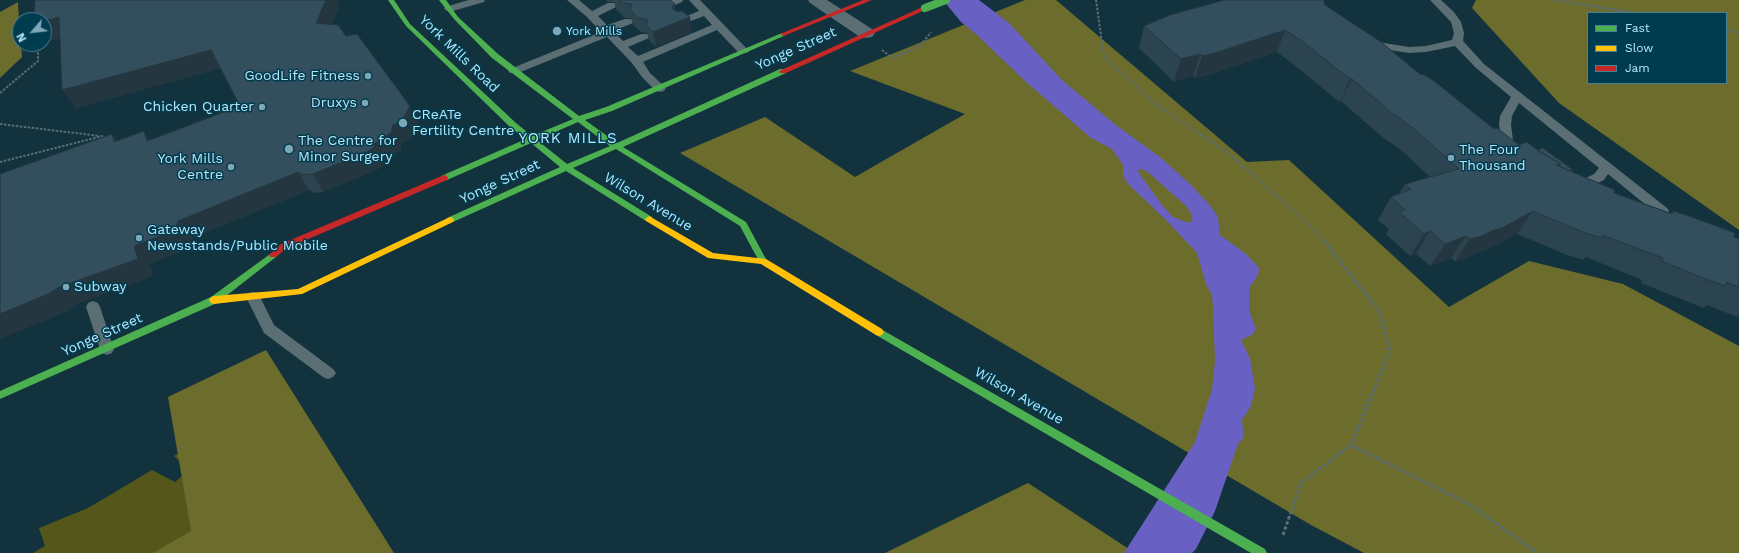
<!DOCTYPE html>
<style>
body{margin:0}
#map{position:relative;width:1739px;height:553px;overflow:hidden;background:#12333d;font-family:"Work Sans",sans-serif}
canvas{display:block}
.legend{position:absolute;left:1587px;top:12px;width:140px;height:72px;box-sizing:border-box;background:#003c4f;border:1px solid #4a8093;margin:0;padding:5px 7px;list-style:none;font-size:12px;color:#b8e5f9}
.legend li{display:flex;align-items:center;gap:8px;height:20px}
.legend b{width:20px;border:1px solid #4a8093}
.north{position:absolute;left:12px;top:12px;width:40px;height:40px;box-sizing:border-box;background:#003c4f;border:1px solid #4a8093;border-radius:50%;rotate:242deg;font-size:11px;font-weight:700;line-height:16px;text-align:center;color:#b8e5f9}
.north::after{content:'';display:block;margin:auto;width:14px;height:18px;background:#7ea7b7;clip-path:polygon(50% 0,100% 100%,50% 72%,0 100%)}
</style>
<div id="map">
<canvas width="1739" height="553"></canvas>
<ul class="legend">
<li><b style="height:5px;background:#4caf50"></b>Fast</li>
<li><b style="height:5px;background:#ffc107"></b>Slow</li>
<li><b style="height:5px;background:#c62828"></b>Jam</li>
</ul>
<div class="north">N</div>
</div>
<script>
const ctx = document.querySelector('canvas').getContext('2d');
ctx.lineJoin = 'round';
function paint(path, color) {
  ctx.fillStyle = color;
  ctx.fill(path, 'evenodd');
}
function toPath(rows) {
  const path = new Path2D();
  for (const r of rows) {
    path.moveTo(r[0], r[1]);
    for (let i = 2; i < r.length; i += 2) path.lineTo(r[i], r[i + 1]);
  }
  return path;
}
function trace(path, color, width, dash) {
  ctx.strokeStyle = color;
  ctx.lineWidth = width;
  ctx.lineCap = dash ? 'butt' : 'round';
  ctx.setLineDash(dash || []);
  ctx.stroke(path);
}
function drawText(font, color, halo, rows, align = 'center') {
  ctx.font = font + ' "Work Sans",sans-serif';
  ctx.lineWidth = 3;
  ctx.setLineDash([]);
  ctx.textBaseline = 'middle';
  ctx.strokeStyle = halo;
  ctx.fillStyle = color;
  for (const [text, x, y, turn = 0] of rows) {
    ctx.save();
    ctx.translate(x, y);
    ctx.rotate((+turn || 0) * Math.PI / 180);
    ctx.textAlign = isNaN(turn) ? turn : align;
    if (halo) ctx.strokeText(text, 0, 0);
    ctx.fillText(text, 0, 0);
    ctx.restore();
  }
}
paint(toPath([
 [247,412,336,553,33,553,45,546,39,528,88,508,152,470,175,482,189,470,174,456]
]), '#55561a');
paint(toPath([
 [1025,0,1056,0,1247,162,1289,160,1449,307,1529,261,1623,284,1739,346,1739,553,1364,553,1311,525,680,153,765,117,855,177,965,114,850,71],
 [1476,0,1739,0,1739,230,1559,103,1472,8],
 [1588,13,1726,13,1726,83,1588,83],
 [18,2,20,44,21,44,22,57,0,78,0,12],
 [266,350,394,553,153,553,191,531,168,397],
 [1028,483,1135,553,885,553]
]), '#6c6c2c');
paint(toPath([
 [943,0,979,0,1009,23,1062,80,1117,126,1160,157,1190,184,1209,204,1218,217,1220,235,1246,254,1259,268,1258,275,1249,288,1249,310,1256,329,1252,335,1241,340,1250,358,1255,389,1251,406,1242,420,1244,437,1238,444,1215,511,1196,549,1192,553,1124,553,1195,442,1212,389,1215,361,1213,307,1212,295,1206,284,1197,253,1166,220,1129,185,1123,176,1123,165,1112,149,1091,138,1025,81,976,34,961,22],
 [1142,169,1149,173,1186,206,1192,215,1192,221,1189,223,1173,217,1162,205,1139,173,1138,170]
]), '#6960c4');
trace(toPath([
 [1096,0,1104,57,1157,105,1228,153,1316,231,1325,242],
 [1553,0,1636,13],
 [1726,29,1739,33],
 [882,50,892,58,920,46,931,32],
 [0,93,38,61,38,44],
 [0,124,100,136],
 [0,162,103,136]
]), '#586d74', 2, [2.5, 1.5]);
trace(toPath([
 [1351,445,1469,504,1537,553],
 [1283,535,1301,483,1351,445,1390,351,1379,311,1324,241]
]), '#586d74', 3, [3.5, 2]);
paint(toPath([
 [469,0,485,0,484,2,449,12,444,9,445,7,469,0],
 [567,0,579,0,592,11,608,3,616,3,617,5,616,7,598,16,607,25,625,19,633,19,634,21,633,23,613,31,623,41,641,34,649,34,650,36,649,38,628,47,638,56,712,25,704,16,681,25,676,22,677,20,699,11,689,0,700,0,749,51,747,53,739,53,717,30,643,62,650,73,666,88,664,91,660,92,656,91,642,77,632,63,607,37,518,73,510,73,508,71,510,69,601,32,587,17,567,0],
 [669,0,683,0,682,2,668,8,660,8,659,6,660,4,669,0],
 [1430,0,1441,0,1454,12,1461,22,1464,33,1463,41,1484,64,1667,208,1669,211,1667,214,1662,216,1657,214,1608,174,1604,180,1589,187,1575,189,1570,188,1569,185,1570,182,1582,180,1594,174,1599,168,1519,103,1512,116,1511,125,1514,148,1517,153,1515,156,1511,157,1507,156,1502,148,1499,125,1500,116,1511,97,1476,68,1455,46,1426,52,1409,53,1377,48,1363,40,1369,37,1384,43,1409,47,1426,46,1452,40,1454,33,1451,22,1430,0],
 [253,292,258,293,274,325,333,369,336,373,333,377,328,379,323,377,264,333,246,297,248,293,253,292],
 [93,301,98,303,100,307,114,349,112,353,107,355,102,353,100,349,86,307,88,303,93,301]
]), '#5b6e74');
paint(toPath([
 [808,0,827,0,872,29,875,33,872,37,866,38,860,37,810,3,808,0]
]), '#5b6e74');
paint(toPath([
 [388,0,394,0,410,24,516,123,532,136,573,119,492,58,454,19,439,0,446,0,458,17,498,54,579,116,606,107,782,33,786,33,786,35,612,111,585,120,617,143,780,69,786,69,786,73,623,147,746,222,767,261,766,263,760,263,740,226,616,149,573,168,652,217,653,219,652,221,646,221,566,171,453,222,447,222,446,220,447,218,560,167,531,143,447,180,441,180,440,178,441,176,526,139,510,127,406,26,388,0],
 [578,122,610,146,567,164,537,140,578,122],
 [273,252,277,255,276,257,217,303,0,399,0,391,211,297,273,252],
 [879,328,1265,549,1267,553,1251,553,876,335,874,332,876,329,879,328]
]), '#4caf50');
paint(toPath([
 [649,216,713,253,766,259,882,329,884,332,882,335,879,336,876,335,761,264,708,258,646,221,645,219,649,216],
 [450,217,453,218,454,220,453,222,302,294,214,304,211,303,209,300,211,297,214,296,298,289,450,217]
]), '#ffc107');
paint(toPath([
 [863,0,872,0,786,35,784,36,780,34,863,0],
 [925,6,927,7,927,9,786,73,780,73,779,71,925,6],
 [444,175,447,176,448,178,447,180,287,248,276,257,270,257,269,255,281,244,444,175]
]), '#c62828');
trace(toPath([
 [925,8,946,0]
]), '#4caf50', 8);
paint(toPath([
 [35,0,337,0,339,7,332,24,346,36,410,106,418,124,410,138,401,144,401,150,383,161,383,165,376,170,323,192,314,193,309,190,192,238,190,245,184,250,149,264,153,276,76,304,66,312,112,134,117,141,150,140,240,106,221,68,76,108,60,38,47,41,44,37,44,20],
 [606,0,670,0,676,11,692,32,656,47,649,40,647,33,641,32,633,25,631,18,625,18,616,9,614,2,608,2],
 [1325,5,1421,75,1494,129,1519,145,1537,150,1573,170,1572,172,1614,193,1671,213,1673,211,1739,239,1739,315,1737,317,1707,305,1704,308,1686,301,1641,283,1642,280,1586,257,1583,260,1567,255,1517,234,1486,250,1476,253,1466,258,1455,261,1451,258,1430,266,1416,254,1410,256,1386,234,1389,229,1378,220,1391,197,1399,194,1405,184,1430,177,1401,150,1381,136,1341,101,1340,102,1332,96,1293,64,1277,52,1205,76,1195,78,1193,76,1174,82,1139,48,1144,26]
]), '#2c4350');
paint(toPath([
 [326,0,337,0,339,7,325,40,316,23],
 [675,4,677,18,672,7],
 [59,17,72,35,47,41,44,37,44,21],
 [690,17,692,32,656,47,653,32],
 [1285,30,1277,52,1205,76,1195,78,1202,56],
 [211,50,222,68,76,108,62,90],
 [1200,54,1193,76,1174,82,1181,59],
 [1350,79,1352,79,1341,101,1340,102],
 [410,106,418,124,410,138,401,144,401,150,383,161,383,165,376,170,323,192,313,174,392,126],
 [144,131,157,149,147,141],
 [112,134,126,151,114,142],
 [298,172,309,190,192,238,190,245,184,250,149,264,153,276,76,304,66,312,0,339,0,314,59,287,134,246,178,221],
 [1533,211,1517,234,1486,250,1476,253,1466,258,1455,261,1470,239],
 [1430,231,1416,254,1410,256,1424,234],
 [1466,236,1451,258,1430,266,1445,244]
]), '#243741');
const building = toPath([
 [35,0,326,0,316,23,338,25,346,36,357,34,410,106,402,120,392,126,392,132,374,144,374,147,367,152,313,174,303,175,298,172,178,221,176,227,170,232,134,246,138,259,59,287,48,294,0,314,0,174,112,134,114,142,144,131,147,141,240,106,211,50,62,90,59,17,44,21,44,20,34,20,35,0],
 [619,0,670,0,675,4,672,7,673,9,678,12,682,11,690,17,653,32,646,25,648,22,647,19,638,18,630,10,632,7,631,4,622,3,619,0],
 [1224,0,1323,0,1325,5,1381,42,1421,75,1423,74,1434,81,1494,129,1497,128,1519,145,1527,142,1540,152,1561,164,1556,165,1615,190,1614,193,1672,214,1673,211,1689,216,1735,233,1734,237,1739,239,1739,287,1726,282,1726,286,1708,280,1662,261,1663,258,1602,235,1602,238,1585,233,1533,211,1502,228,1491,231,1482,236,1470,239,1466,236,1445,244,1430,231,1424,234,1399,212,1405,210,1391,197,1411,189,1405,184,1459,169,1413,128,1393,114,1352,79,1350,79,1342,73,1302,41,1285,30,1212,54,1202,56,1200,54,1181,59,1144,26,1170,15,1224,0],
 [1543,148,1573,170,1570,171,1559,166,1561,164,1537,150,1543,148]
]);
paint(building, '#334e5d');
trace(building, '#243741', 1);
for (const [x, y, r, color] of [
 [557,31,5,"#7ea7b7"],
 [368,76,4,"#7ea7b7"],
 [365,103,4,"#7ea7b7"],
 [262,107,4,"#7ea7b7"],
 [403,123,5,"#7ea7b7"],
 [289,149,5,"#7ea7b7"],
 [1451,158,4,"#7ea7b7"],
 [231,167,4,"#7ea7b7"],
 [139,238,4,"#7ea7b7"],
 [66,287,4,"#7ea7b7"]
]) {
  const dot = new Path2D();
  dot.arc(x, y, r, 0, 2 * Math.PI);
  ctx.fillStyle = color;
  ctx.fill(dot);
  trace(dot, '#003c4f', 1.5);
}
drawText('12px', '#b8e5f9', '#003c4f', [
 ["York Mills",566,31]
], 'left');
drawText('14px', '#b8e5f9', '#003c4f', [
 ["Yonge Street",796,49,-24],
 ["York Mills Road",459,54,44],
 ["Yonge Street",500,182,-25],
 ["Wilson Avenue",648,202,31],
 ["Yonge Street",102,335,-24],
 ["Wilson Avenue",1019,396,30]
]);
drawText('14px', '#b8e5f9', '#003c4f', [
 ["GoodLife Fitness",360,76,"right"],
 ["Druxys",357,103,"right"],
 ["Chicken Quarter",254,107,"right"],
 ["CReATe",412,115],
 ["Fertility Centre",412,131],
 ["The Centre for",298,141],
 ["Minor Surgery",298,157],
 ["The Four",1459,150],
 ["Thousand",1459,166],
 ["York Mills",223,159,"right"],
 ["Centre",223,175,"right"],
 ["Gateway",147,230],
 ["Newsstands/Public Mobile",147,246],
 ["Subway",74,287]
], 'left');
ctx.letterSpacing = '1px';
drawText('15px', '#b8e5f9', '#003c4f', [
 ["YORK MILLS",568,139]
]);
ctx.letterSpacing = '0px';
</script>
